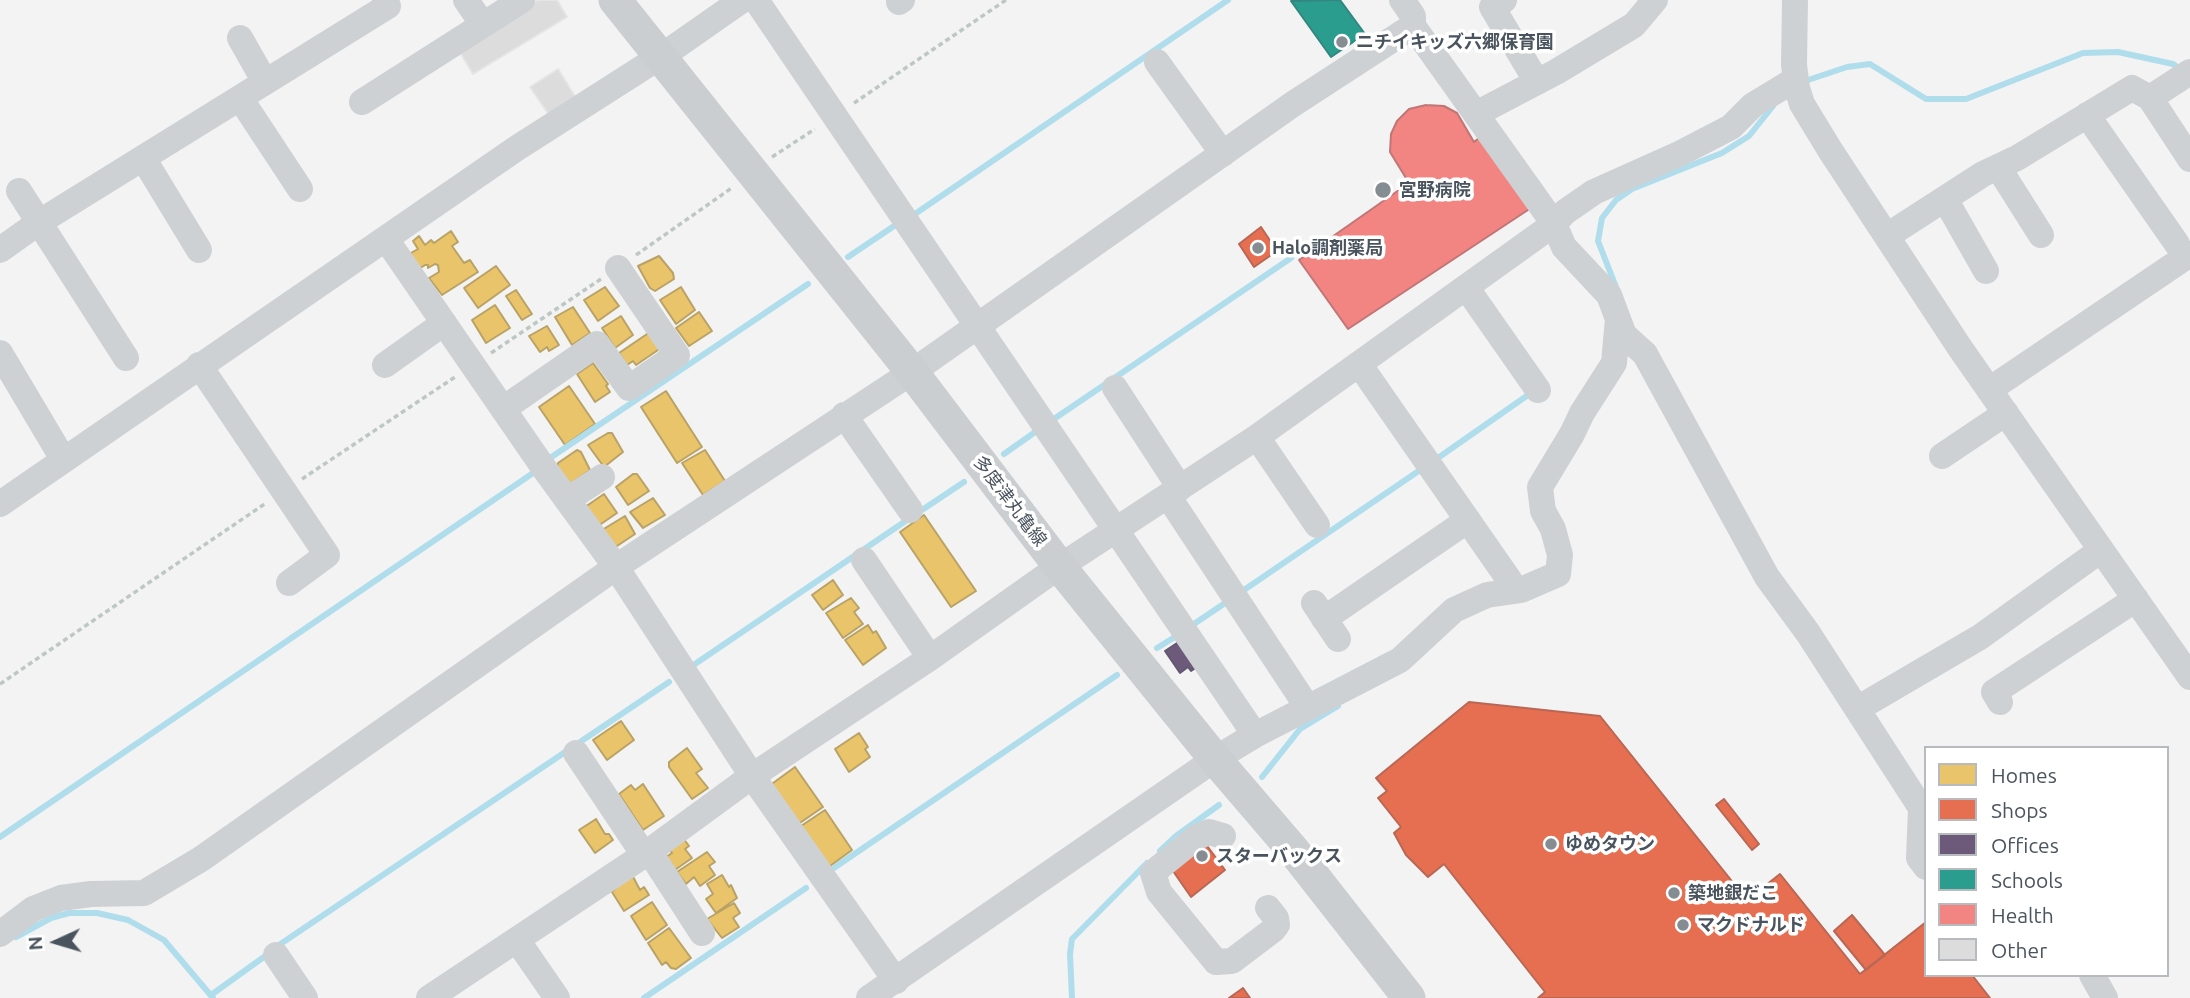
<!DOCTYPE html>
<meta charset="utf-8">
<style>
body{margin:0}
#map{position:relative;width:2190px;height:998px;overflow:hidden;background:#f3f3f3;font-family:Ubuntu,sans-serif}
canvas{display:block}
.legend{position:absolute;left:1924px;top:746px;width:245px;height:231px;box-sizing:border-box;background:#fff;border:2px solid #b7bbbf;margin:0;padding:9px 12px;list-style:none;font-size:21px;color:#4a545e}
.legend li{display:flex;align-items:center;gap:14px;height:35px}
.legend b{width:35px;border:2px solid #b7bbbf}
.north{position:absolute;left:21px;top:907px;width:70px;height:70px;-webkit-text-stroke:5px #fff;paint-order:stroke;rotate:266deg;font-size:19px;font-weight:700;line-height:28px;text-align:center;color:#4a545e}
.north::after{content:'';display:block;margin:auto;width:24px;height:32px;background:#4a545e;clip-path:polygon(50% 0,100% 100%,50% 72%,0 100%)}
</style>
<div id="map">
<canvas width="2190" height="998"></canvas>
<ul class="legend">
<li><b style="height:19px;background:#e9c46a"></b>Homes</li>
<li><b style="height:19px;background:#e76f51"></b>Shops</li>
<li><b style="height:19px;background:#6d597a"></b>Offices</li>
<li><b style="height:19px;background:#2a9d8f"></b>Schools</li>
<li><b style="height:19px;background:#f28482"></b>Health</li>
<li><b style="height:19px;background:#dcdcdd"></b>Other</li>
</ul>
<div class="north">N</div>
</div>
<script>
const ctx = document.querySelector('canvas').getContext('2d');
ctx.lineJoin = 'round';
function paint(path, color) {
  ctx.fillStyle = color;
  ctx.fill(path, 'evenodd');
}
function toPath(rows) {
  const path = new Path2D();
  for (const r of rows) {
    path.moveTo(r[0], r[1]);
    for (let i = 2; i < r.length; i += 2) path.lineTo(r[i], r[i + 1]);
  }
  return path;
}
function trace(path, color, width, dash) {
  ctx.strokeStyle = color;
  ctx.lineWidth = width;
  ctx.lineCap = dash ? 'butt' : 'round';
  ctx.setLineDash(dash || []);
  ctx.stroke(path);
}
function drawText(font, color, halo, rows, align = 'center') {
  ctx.font = font + ' Ubuntu,"Noto Sans JP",sans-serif';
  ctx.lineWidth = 7;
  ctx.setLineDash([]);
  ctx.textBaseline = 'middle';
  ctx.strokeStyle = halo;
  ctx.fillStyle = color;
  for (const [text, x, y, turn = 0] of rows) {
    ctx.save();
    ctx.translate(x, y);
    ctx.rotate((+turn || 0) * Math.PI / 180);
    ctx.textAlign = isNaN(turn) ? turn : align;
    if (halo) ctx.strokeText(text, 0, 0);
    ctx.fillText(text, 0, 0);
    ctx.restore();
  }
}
const homes = toPath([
 [451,231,458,242,452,246,464,263,470,260,478,272,442,295,429,278,439,272,438,265,435,264,428,268,428,265,425,265,419,269,409,254,418,249,413,241,419,236,425,245,431,240,434,243,451,231],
 [659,256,673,273,674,279,655,291,650,288,638,266,659,256],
 [496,266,510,285,478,308,464,288,496,266],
 [605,287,619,306,598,321,584,300,605,287],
 [681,287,695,310,676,324,660,300,681,287],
 [516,290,532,314,522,320,506,296,516,290],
 [495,305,510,328,486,343,472,320,495,305],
 [573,307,590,333,572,345,555,317,573,307],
 [699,312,712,331,689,346,676,328,699,312],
 [621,316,633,335,615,348,602,328,621,316],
 [547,326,559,345,549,351,547,347,540,352,529,336,547,326],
 [650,332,661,348,636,365,633,361,627,365,619,353,650,332],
 [593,363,608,384,606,386,610,392,595,402,577,374,593,363],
 [569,386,595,424,565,445,539,407,569,386],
 [666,391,702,447,677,463,641,407,666,391],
 [608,433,612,433,623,452,604,467,588,445,608,433],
 [577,450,581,452,590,470,570,484,557,468,558,463,577,450],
 [705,450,725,481,703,495,682,463,705,450],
 [633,474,637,474,649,491,628,505,616,487,633,474],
 [604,494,617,513,598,526,585,507,604,494],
 [653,498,665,515,643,528,630,512,653,498],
 [924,515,976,591,951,607,900,532,924,515],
 [625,516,635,534,614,548,602,530,625,516],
 [833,580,843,595,823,610,812,595,833,580],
 [851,598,859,608,854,612,863,624,843,638,826,613,851,598],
 [868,625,873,633,876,631,886,648,863,665,845,640,868,625],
 [621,721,634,740,607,760,593,740,621,721],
 [859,733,868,747,865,749,870,757,849,772,835,749,859,733],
 [687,748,702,769,696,773,708,788,692,799,669,767,669,762,687,748],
 [795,767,823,807,797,825,769,786,795,767],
 [643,784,664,816,643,830,619,794,631,785,635,790,643,784],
 [825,810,852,850,826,869,798,828,825,810],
 [596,819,605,834,609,834,613,840,595,853,579,830,596,819],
 [683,838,689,846,685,849,692,858,672,872,663,859,672,853,666,844,683,838],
 [707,852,715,862,709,866,715,875,700,886,694,877,686,884,677,872,707,852],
 [630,871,640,890,644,887,649,895,624,911,612,892,630,871],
 [722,875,729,887,731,885,737,898,716,913,706,899,713,894,707,884,722,875],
 [652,902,667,925,646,940,631,916,652,902],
 [734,903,740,913,733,918,739,927,722,938,707,919,734,903],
 [669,928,691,958,676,969,671,968,666,962,662,965,648,943,669,928]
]);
paint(homes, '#e9c46a');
trace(homes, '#b9a266', 2);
const shops = toPath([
 [1261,227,1277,251,1254,267,1239,244,1261,227],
 [1469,702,1600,716,1747,900,1780,874,1860,974,1926,922,1926,975,1972,975,1990,998,1538,998,1545,992,1444,864,1428,877,1406,855,1394,833,1401,827,1378,798,1387,791,1376,778,1469,702],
 [1724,799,1759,844,1752,850,1716,805,1724,799],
 [1205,843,1225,870,1191,897,1173,871,1205,843],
 [1852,915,1885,955,1866,970,1834,931,1852,915],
 [1243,988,1250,998,1229,998,1243,988]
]);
paint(shops, '#e76f51');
trace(shops, '#b86755', 2);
const offices = toPath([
 [1183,639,1200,665,1191,671,1188,667,1180,673,1165,651,1183,639]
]);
paint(offices, '#6d597a');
trace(offices, '#625872', 2);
const schools = toPath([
 [1340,0,1365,34,1331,57,1291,1,1340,0]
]);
paint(schools, '#2a9d8f');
trace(schools, '#348780', 2);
const health = toPath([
 [1426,105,1444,106,1457,113,1474,142,1484,134,1534,206,1348,329,1299,260,1409,183,1390,152,1391,134,1397,121,1409,109,1426,105]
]);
paint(health, '#f28482');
trace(health, '#c07677', 2);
trace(toPath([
 [1802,82,1847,67,1870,64,1926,99,1966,99,2083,53,2118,52,2173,64,2180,69],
 [912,216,1228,0],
 [848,257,900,222],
 [1616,287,1598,241,1602,218,1616,200,1632,189,1722,153,1749,136,1773,106],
 [1051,421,1291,258],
 [1004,454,1038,430],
 [547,460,808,284],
 [1435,460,1528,395],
 [919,512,964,482],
 [1244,590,1423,468],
 [1191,626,1228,601],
 [1157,648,1178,635],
 [695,664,910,518],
 [1262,777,1300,729,1338,706],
 [0,837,536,471],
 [1160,851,1176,836,1219,805],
 [831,870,1117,675],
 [16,937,51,918,69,913,97,913,128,920,164,940,213,998],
 [276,947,669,682],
 [211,995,268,954],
 [644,998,806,888],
 [1072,998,1070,954,1072,939,1147,863]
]), '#b0ddeb', 6);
const building = toPath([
 [538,0,557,0,567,17,473,74,458,49,538,0],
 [558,69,576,98,549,115,530,87,558,69]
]);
paint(building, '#dcdcdd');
trace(building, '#e4e5e5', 2);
trace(toPath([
 [854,103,1006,0],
 [772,157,815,129],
 [636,255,733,187],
 [491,353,601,279],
 [302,479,455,377],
 [0,684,266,503]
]), '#bdc7c3', 3.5, [5, 3.5]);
trace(toPath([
 [466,0,483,25],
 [756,0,1255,735],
 [1504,0,1492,7,1537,82],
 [1795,0,1794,65,1797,88,1802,104,1830,150,1960,348,2190,677],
 [899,2,902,0],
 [240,38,265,82],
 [1157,62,1223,154],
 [240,98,300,189],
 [2150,98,2190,72],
 [362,102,522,0],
 [1476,114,1556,72,1634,25,1655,0],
 [2087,115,2177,244],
 [143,158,199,250],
 [1998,167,2041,235],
 [19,191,126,358],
 [1945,199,1986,271],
 [1887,236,1983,174,2017,158,2132,88,2150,98,2190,159],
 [386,239,541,464,616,567,752,776,896,981],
 [0,250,38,223,388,6,385,0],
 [1466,287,1538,390],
 [1618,319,1624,335,1645,354,1767,577,1808,633,1921,808,1919,858,1926,867],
 [0,353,63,459],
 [1359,364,1510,581],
 [199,365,327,555,289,583],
 [385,365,444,323],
 [1115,388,1180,488],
 [1989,390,2190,254],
 [503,409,597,344,629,388,677,355,618,268],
 [844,415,910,510],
 [1257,437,1317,525],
 [1942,456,2006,413],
 [1168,496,1308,708],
 [567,500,602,477],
 [0,504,517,148,672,49,742,0],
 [864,560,930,658],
 [1314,603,1338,639],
 [1324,619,1468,520],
 [2000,702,1994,692,2136,599],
 [1857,709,1980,637,2101,550],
 [576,753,644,855],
 [1223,836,1209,832,1197,837,1161,866,1153,873,1159,892,1216,962,1232,961,1273,930,1277,925,1276,918,1268,908],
 [649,851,702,933],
 [0,934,33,909,61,898,91,894,144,893,201,859,616,567,912,372,1293,104,1413,26],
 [517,940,557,998],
 [276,955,305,998],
 [2092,975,2105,998],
 [429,998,644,855,752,776,930,658,1047,575,1257,437,1554,224,1565,212,1594,192,1681,153,1731,127,1753,105,1796,79],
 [869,998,1215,759,1255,735,1400,660,1454,610,1487,595,1521,590,1558,574,1560,555,1553,529,1543,511,1540,487,1572,434,1582,413,1614,363,1618,319,1609,295,1564,247,1554,224,1535,197,1413,26,1413,16,1402,0]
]), '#ced1d3', 26);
trace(toPath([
 [615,0,912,372,1060,567,1215,759,1293,850,1409,998]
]), '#caced0', 33);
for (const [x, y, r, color] of [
 [1342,42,7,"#858c92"],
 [1383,190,9,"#858c92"],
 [1258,248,7,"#858c92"],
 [1551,844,7,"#858c92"],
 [1202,856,7,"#858c92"],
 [1674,893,7,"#858c92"],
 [1683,925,7,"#858c92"]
]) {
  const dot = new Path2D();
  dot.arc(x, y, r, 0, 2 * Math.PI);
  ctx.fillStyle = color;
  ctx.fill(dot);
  trace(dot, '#fff', 2.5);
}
drawText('bold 18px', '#4a545e', '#fff', [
 ["ニチイキッズ六郷保育園",1356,42],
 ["宮野病院",1399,190],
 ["Halo調剤薬局",1272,248],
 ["ゆめタウン",1565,844],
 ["スターバックス",1216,856],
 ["築地銀だこ",1688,893],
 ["マクドナルド",1697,925]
], 'left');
drawText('18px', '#4a545e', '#fff', [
 ["多度津丸亀線",1010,501,53]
]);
</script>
